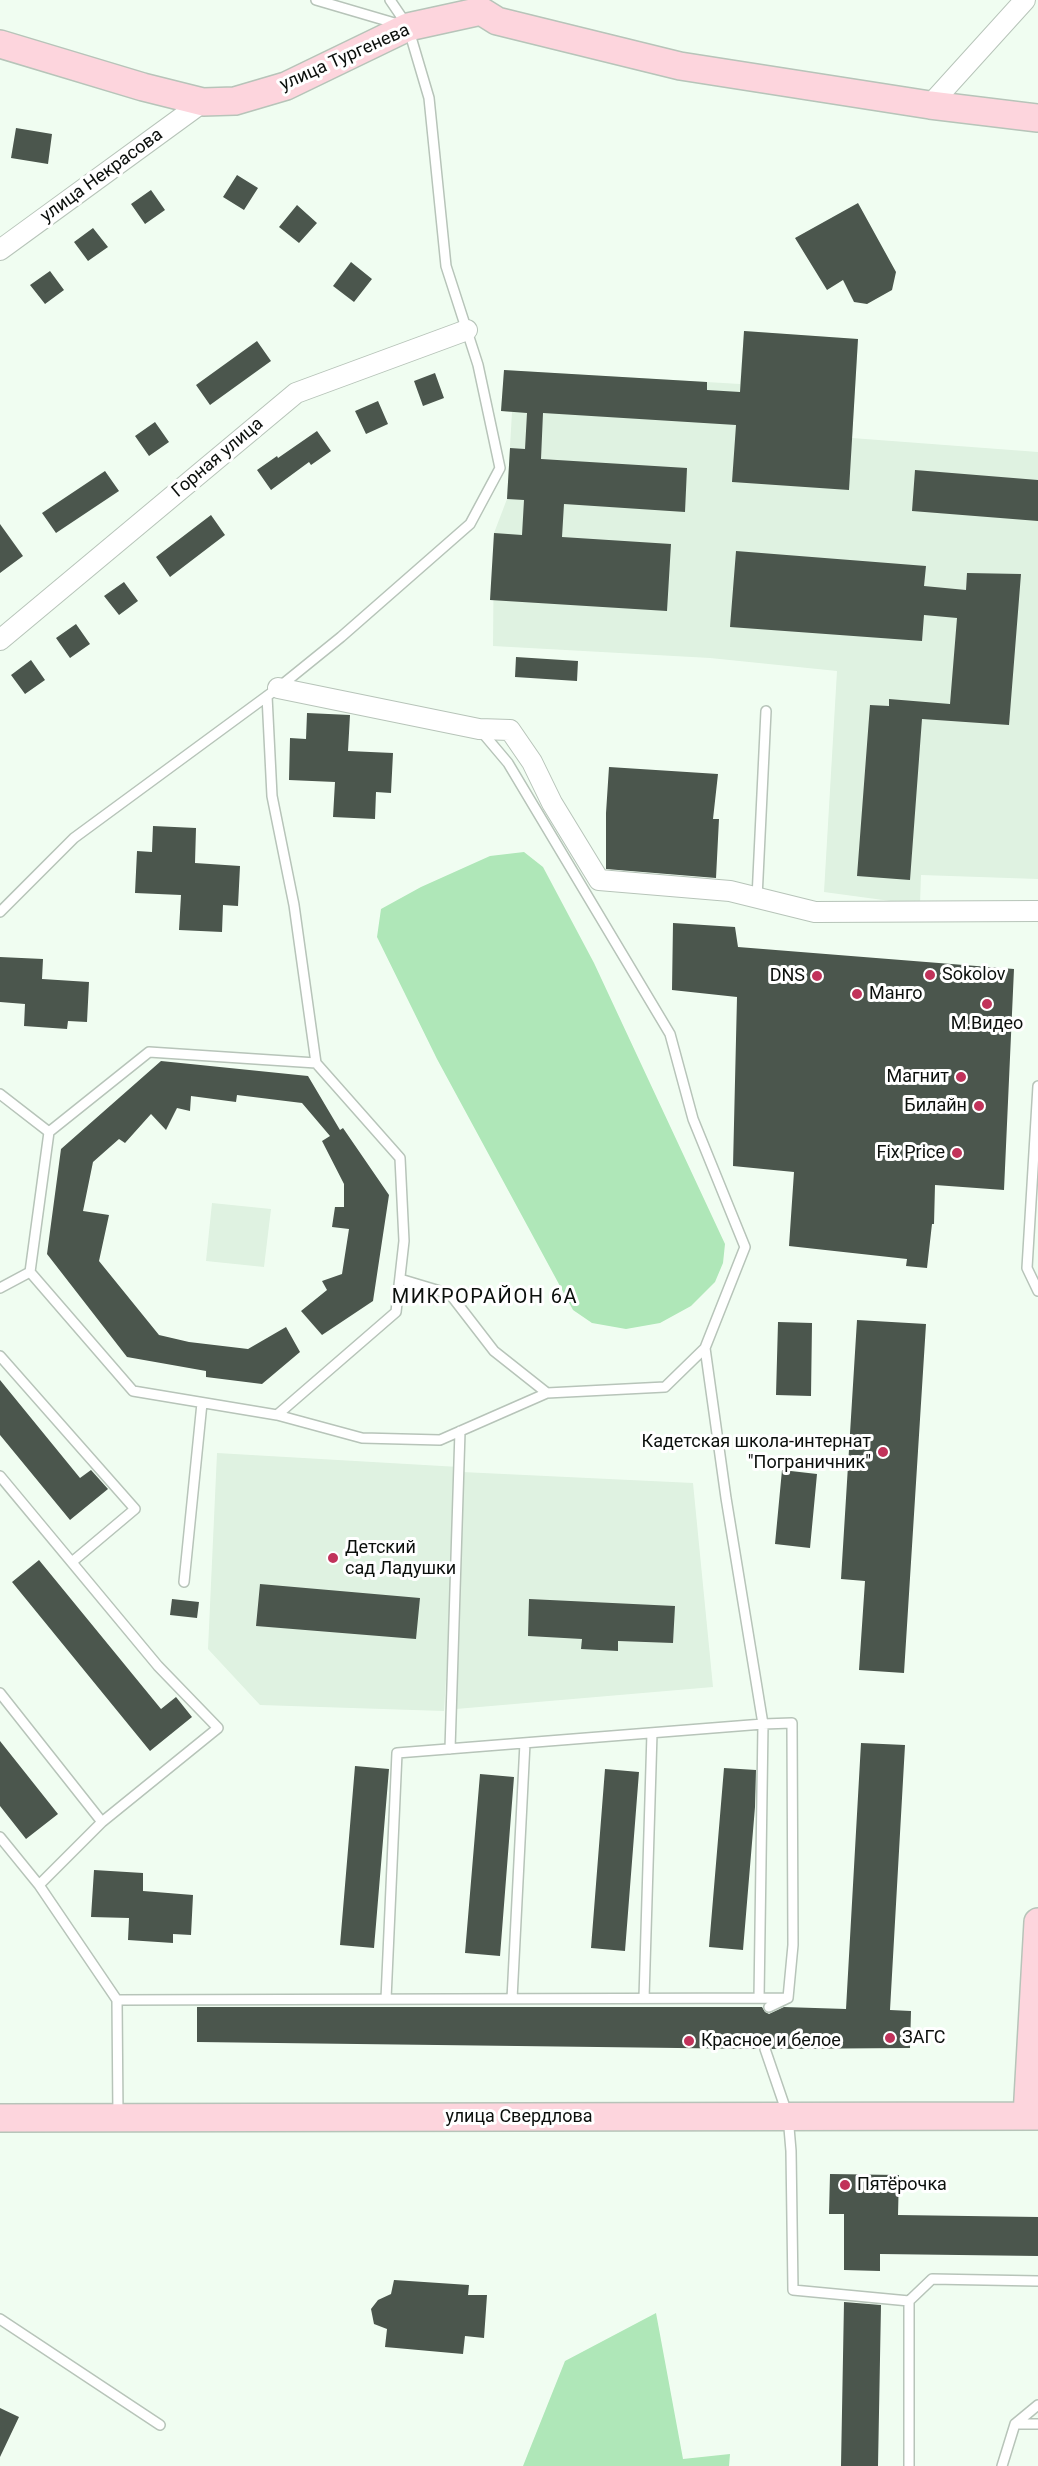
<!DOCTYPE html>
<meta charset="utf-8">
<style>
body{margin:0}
canvas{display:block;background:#f0fdf1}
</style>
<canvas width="1038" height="2466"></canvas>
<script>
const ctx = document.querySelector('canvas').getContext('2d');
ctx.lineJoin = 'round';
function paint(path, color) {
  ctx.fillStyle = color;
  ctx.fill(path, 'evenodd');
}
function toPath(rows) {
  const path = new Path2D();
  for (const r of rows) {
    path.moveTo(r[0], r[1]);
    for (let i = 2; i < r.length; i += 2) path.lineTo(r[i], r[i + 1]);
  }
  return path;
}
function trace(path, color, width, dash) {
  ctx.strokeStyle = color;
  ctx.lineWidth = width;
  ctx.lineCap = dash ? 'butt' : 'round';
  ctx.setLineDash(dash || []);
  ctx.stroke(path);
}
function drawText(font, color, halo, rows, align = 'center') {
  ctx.font = font + ' Roboto,sans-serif';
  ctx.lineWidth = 6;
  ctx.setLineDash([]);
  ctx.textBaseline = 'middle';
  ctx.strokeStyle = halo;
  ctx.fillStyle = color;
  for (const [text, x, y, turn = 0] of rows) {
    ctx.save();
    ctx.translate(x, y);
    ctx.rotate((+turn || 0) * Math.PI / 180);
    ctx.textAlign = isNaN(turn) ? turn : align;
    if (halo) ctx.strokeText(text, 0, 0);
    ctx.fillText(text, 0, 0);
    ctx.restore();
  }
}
paint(toPath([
 [744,331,858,339,852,438,1038,452,1038,879,921,875,920,905,824,892,837,671,710,658,493,646,494,533,507,499,512,412,501,411,504,370,740,384],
 [212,1203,271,1209,264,1267,206,1261],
 [217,1453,459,1467,444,1711,260,1705,208,1649],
 [462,1472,693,1483,713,1687,456,1709]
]), '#dff2e1');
paint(toPath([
 [524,852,543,867,594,963,725,1244,723,1263,715,1282,691,1306,660,1323,626,1329,592,1323,573,1310,437,1059,377,937,381,909,421,887,490,856],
 [656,2313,683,2459,730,2454,729,2466,523,2466,565,2361]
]), '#afe7b8');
paint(toPath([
 [16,128,52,134,48,164,11,158],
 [237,175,258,188,244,210,223,197],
 [151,190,165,210,145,224,131,204],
 [858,203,896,272,892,290,867,304,854,302,843,280,827,290,795,238],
 [297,205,317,223,299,243,279,227],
 [93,228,108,247,88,261,74,242],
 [351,262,372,279,354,302,333,286],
 [50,271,64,290,45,304,30,285],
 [744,331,858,339,849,490,732,482,736,425,543,413,541,459,687,468,685,512,564,504,562,537,671,544,667,611,490,600,494,533,522,535,524,500,507,499,510,448,525,449,527,413,501,411,504,370,707,382,707,390,740,392],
 [257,341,271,361,210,405,196,385],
 [435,373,444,398,423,406,414,381],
 [378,401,388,424,366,434,355,411],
 [155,422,169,442,149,456,135,436],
 [317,431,331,451,311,465,309,462,271,490,257,470,277,456,278,458],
 [915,470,1038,480,1038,521,912,511],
 [105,471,119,491,56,533,42,513],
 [211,515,225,535,170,577,156,557],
 [0,524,23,556,0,573],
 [736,551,926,566,924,586,966,590,967,573,1021,574,1009,725,922,719,910,880,857,876,870,705,889,706,889,699,950,704,957,618,924,615,922,641,730,627],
 [124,582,138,601,119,615,104,596],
 [76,624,90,644,70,658,56,638],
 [516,657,578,661,577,681,515,677],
 [31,660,45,680,25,694,11,675],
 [307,713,350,715,348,751,393,753,391,793,376,792,375,819,333,817,335,782,289,780,290,738,306,739],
 [609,767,718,774,713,819,719,819,716,878,606,869,606,813],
 [153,826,196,828,195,863,240,866,238,906,223,905,222,932,179,930,181,895,135,893,137,851,152,852],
 [673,923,735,927,738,947,1014,969,1004,1190,935,1185,934,1224,932,1224,927,1268,906,1266,907,1259,789,1246,794,1172,733,1166,737,997,672,990],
 [0,957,43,959,42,979,89,982,87,1022,68,1021,67,1029,24,1026,25,1004,0,1002],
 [161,1061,308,1076,340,1130,343,1128,389,1195,373,1301,322,1335,301,1311,327,1290,322,1281,342,1274,349,1229,332,1227,335,1207,344,1207,344,1184,322,1141,330,1136,302,1103,237,1095,236,1102,191,1096,190,1111,177,1108,166,1130,151,1114,125,1143,119,1139,93,1162,83,1211,109,1215,99,1261,159,1335,189,1342,248,1349,286,1327,300,1352,262,1384,206,1377,206,1371,127,1357,47,1254,61,1149],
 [857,1320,926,1324,904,1673,859,1670,865,1581,841,1579],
 [778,1322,812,1323,811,1396,776,1395],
 [0,1380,80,1478,91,1470,108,1489,70,1520,0,1435],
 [782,1470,817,1474,810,1548,775,1544],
 [39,1560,161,1709,176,1697,192,1717,150,1751,12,1582],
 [260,1584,420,1598,416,1639,256,1626],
 [172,1599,199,1602,197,1618,170,1615],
 [529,1599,675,1606,673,1643,618,1641,618,1651,581,1649,582,1639,528,1636],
 [0,1741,58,1814,26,1839,0,1806],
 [861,1743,905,1745,890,2010,911,2011,910,2048,772,2049,766,2042,760,2044,758,2049,197,2042,197,2007,762,2007,765,2012,769,2014,784,2007,846,2009],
 [355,1766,389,1769,374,1948,340,1945],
 [724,1768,756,1770,755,1807,743,1950,709,1947],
 [605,1769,639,1772,625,1951,591,1948],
 [480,1774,514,1777,500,1956,465,1953],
 [94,1870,143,1873,143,1891,193,1895,191,1935,173,1934,173,1943,128,1940,129,1918,91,1917],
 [830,2174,899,2175,898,2215,1038,2217,1038,2256,880,2254,880,2271,844,2270,844,2214,829,2214],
 [394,2280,469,2285,468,2295,487,2295,484,2338,465,2336,463,2354,385,2347,387,2329,374,2324,371,2309,378,2300,391,2294],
 [844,2302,881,2305,878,2466,841,2466],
 [0,2408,19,2417,0,2457]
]), '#4b564d');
const lane = toPath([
 [390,0,407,25],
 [267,696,272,796,294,905,316,1063,400,1158,404,1241,396,1312,277,1415,133,1391,30,1272,49,1132,149,1052,316,1063],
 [481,731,508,763,670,1034,693,1119,745,1247,705,1348,726,1498,763,1724,792,1723,793,1945,788,1998],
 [757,898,766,711],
 [0,912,74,838,278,688,341,637,470,524,500,468,478,365,446,266,429,98,408,27,316,0],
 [1038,1086,1027,1268,1038,1291],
 [0,1094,49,1132],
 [400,1279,450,1294,494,1351,547,1393,665,1387,705,1348],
 [0,1288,30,1272],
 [0,1356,135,1509,72,1562],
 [277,1415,362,1438,440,1440,547,1393],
 [0,1476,158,1666,218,1728,102,1822,39,1885,117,2000,118,2116],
 [184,1582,202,1403],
 [0,1693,102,1822],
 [450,1749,460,1431],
 [0,1837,39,1885],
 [644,1998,652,1733],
 [386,1999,397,1753,763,1724,759,1998],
 [512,1999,525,1743],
 [117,2000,788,1998,769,2007],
 [765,2049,788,2116,791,2151,793,2290,909,2301,932,2279,1038,2281],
 [0,2319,160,2425],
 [1015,2424,1038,2405],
 [909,2466,909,2301],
 [1002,2466,1015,2424,1038,2424]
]);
const street = toPath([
 [930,105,1025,0],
 [0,250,203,102],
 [0,640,296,393,467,330],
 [278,688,479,729,510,730,532,762,552,803,599,880,730,891,815,912,1038,911]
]);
const secondary = toPath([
 [481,11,497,21,680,66,930,105,1038,118],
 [0,44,143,87,203,102,235,101,286,86,408,27,481,11],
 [1027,2116,1038,1922],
 [0,2118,1038,2116]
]);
trace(lane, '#b7c4b9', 12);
trace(street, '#b7c4b9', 22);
trace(secondary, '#b7c4b9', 30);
trace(lane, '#fff', 9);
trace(street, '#fff', 20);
trace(secondary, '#fdd5dd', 27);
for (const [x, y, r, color] of [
 [930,975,6,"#c1325a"],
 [817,976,6,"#c1325a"],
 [857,994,6,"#c1325a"],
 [987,1004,6,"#c1325a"],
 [961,1077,6,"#c1325a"],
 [979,1106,6,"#c1325a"],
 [957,1153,6,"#c1325a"],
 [883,1452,6,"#c1325a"],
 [333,1558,6,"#c1325a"],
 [890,2038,6,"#c1325a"],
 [689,2041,6,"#c1325a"],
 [845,2185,6,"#c1325a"]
]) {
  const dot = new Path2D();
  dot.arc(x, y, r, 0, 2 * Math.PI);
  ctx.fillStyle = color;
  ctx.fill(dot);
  trace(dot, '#fff', 2);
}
drawText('18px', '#0b0f0c', '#fff', [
 ["улица Тургенева",345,58,-24],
 ["улица Некрасова",102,176,-36],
 ["Горная улица",218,458,-40],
 ["улица Свердлова",519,2117]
]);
drawText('18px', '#0b0f0c', '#fff', [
 ["Sokolov",942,975],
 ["DNS",805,976,"right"],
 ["Манго",869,994],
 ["М.Видео",987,1024,"center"],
 ["Магнит",949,1077,"right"],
 ["Билайн",967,1106,"right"],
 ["Fix Price",945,1153,"right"],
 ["Кадетская школа-интернат",871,1442,"right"],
 ["\"Пограничник\"",871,1463,"right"],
 ["Детский",345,1548],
 ["сад Ладушки",345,1569],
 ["ЗАГС",902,2038],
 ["Красное и белое",701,2041],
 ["Пятёрочка",857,2185]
], 'left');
ctx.letterSpacing = '1.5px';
drawText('20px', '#0b0f0c', '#fff', [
 ["МИКРОРАЙОН 6А",485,1298]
]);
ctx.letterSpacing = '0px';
</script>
